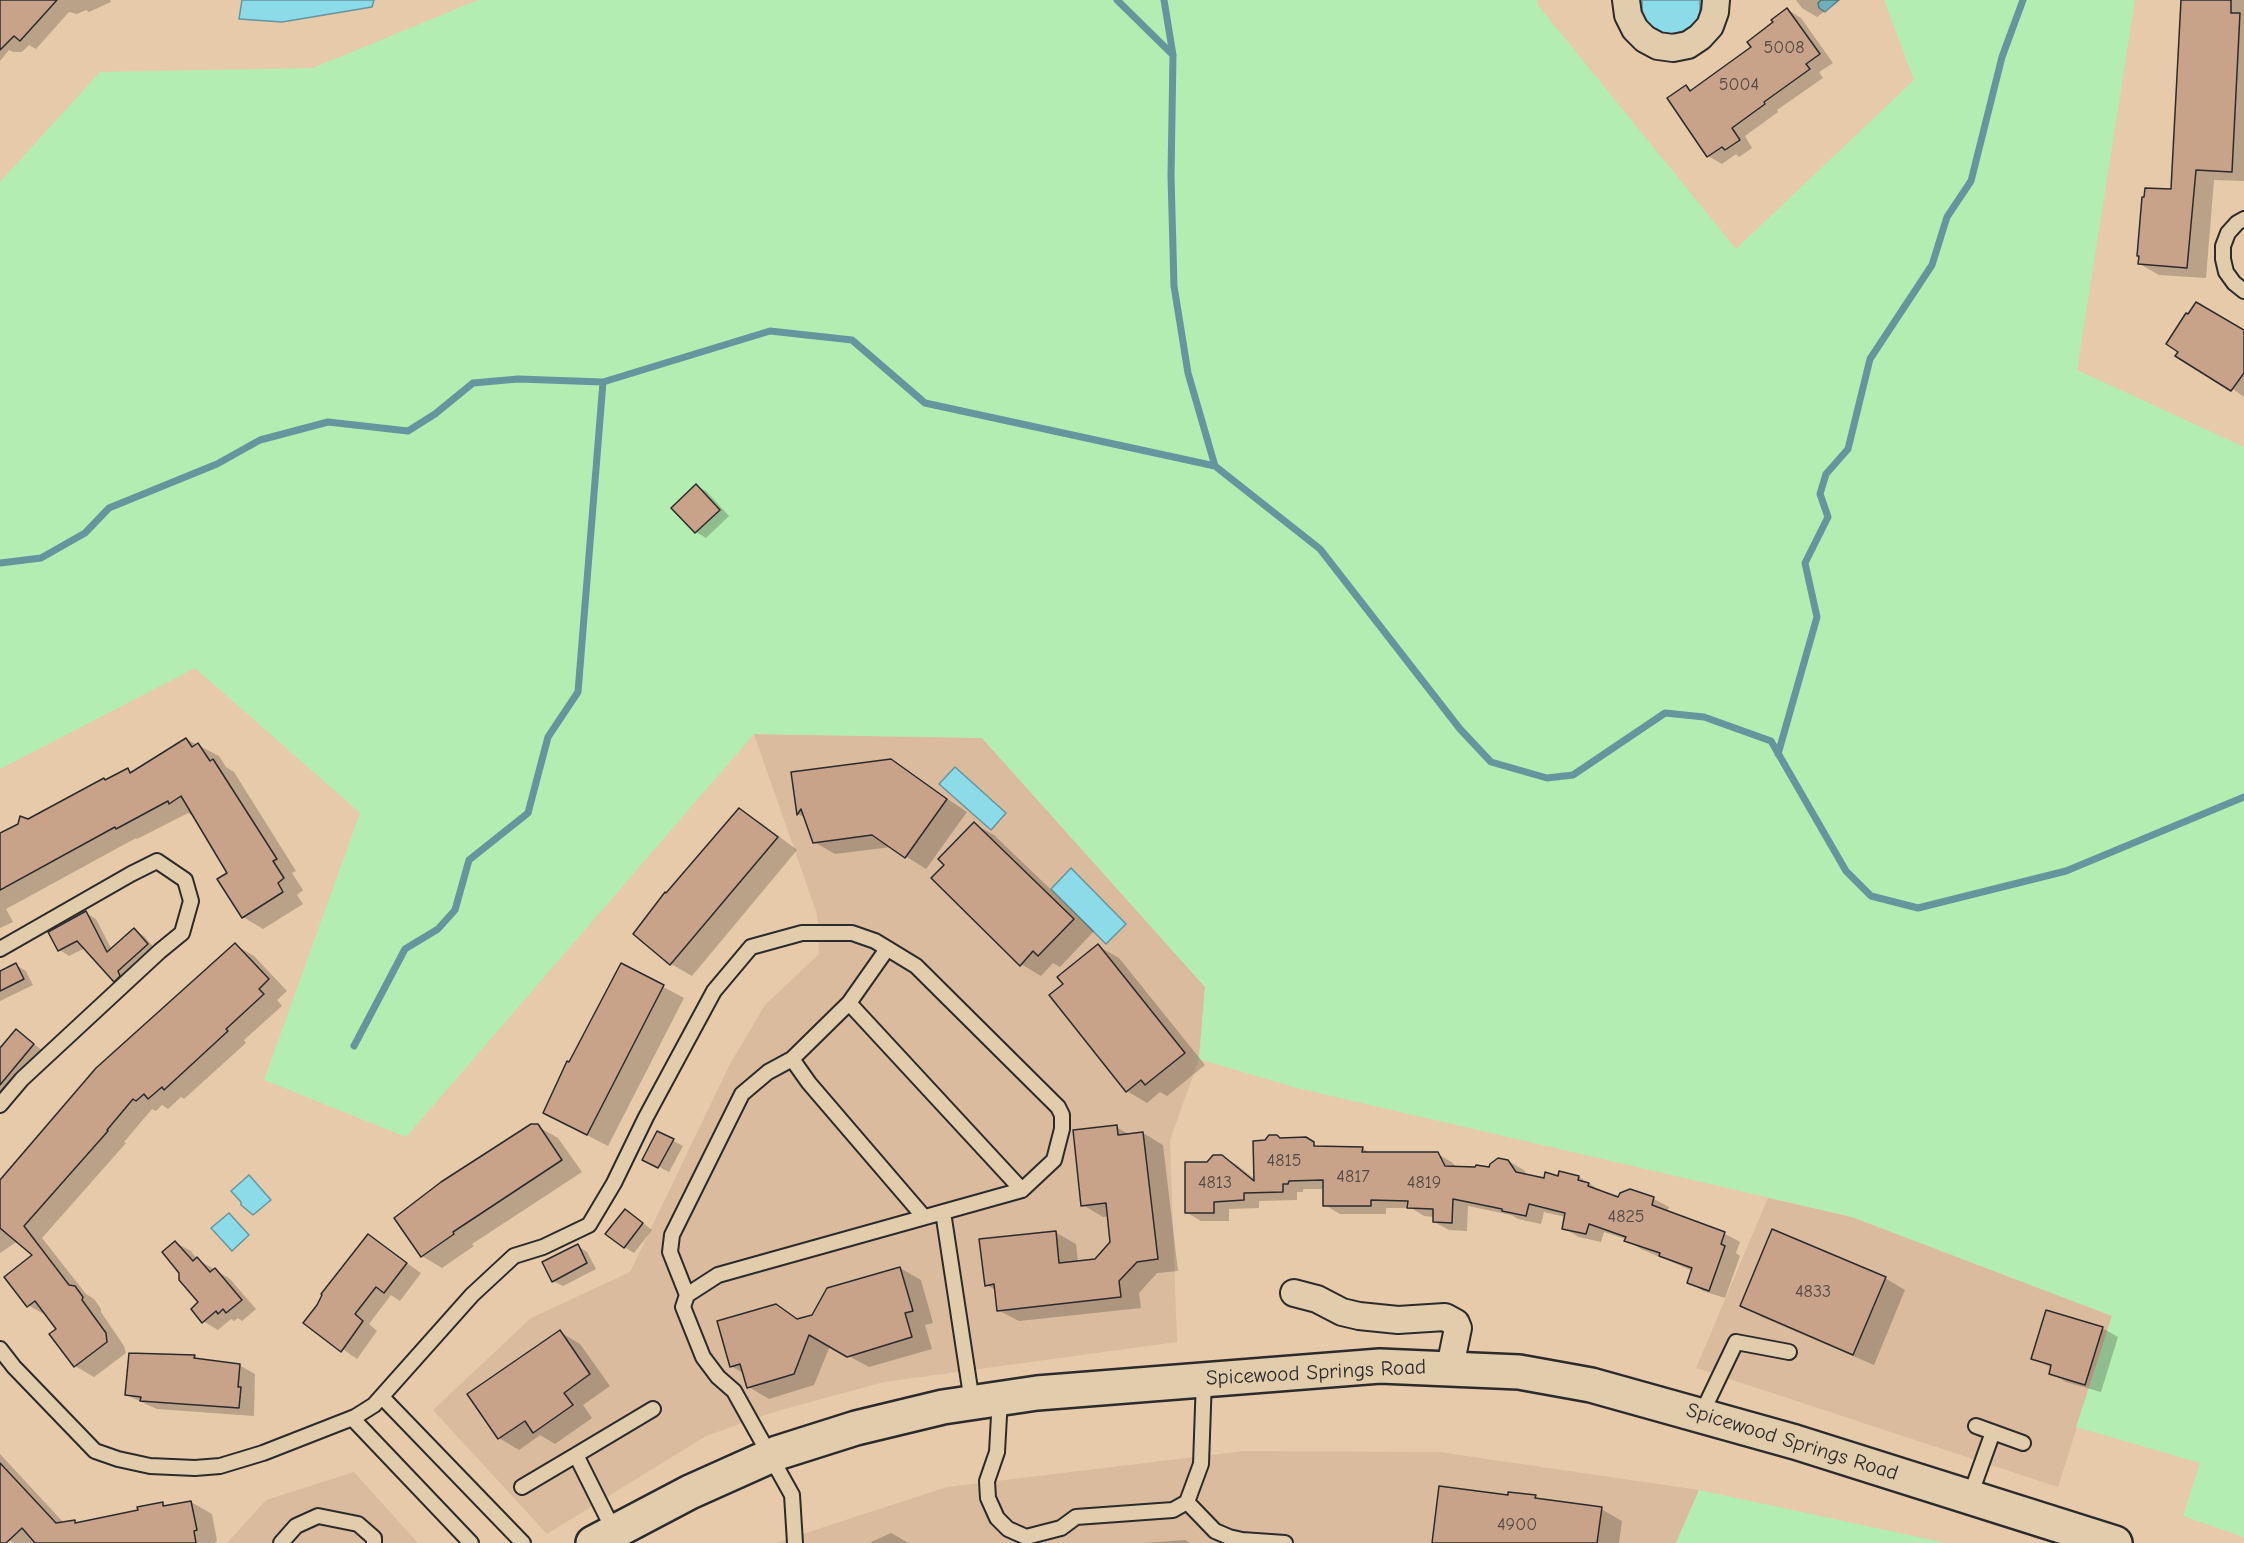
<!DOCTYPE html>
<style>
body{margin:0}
canvas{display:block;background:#e7caa9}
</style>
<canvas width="2244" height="1543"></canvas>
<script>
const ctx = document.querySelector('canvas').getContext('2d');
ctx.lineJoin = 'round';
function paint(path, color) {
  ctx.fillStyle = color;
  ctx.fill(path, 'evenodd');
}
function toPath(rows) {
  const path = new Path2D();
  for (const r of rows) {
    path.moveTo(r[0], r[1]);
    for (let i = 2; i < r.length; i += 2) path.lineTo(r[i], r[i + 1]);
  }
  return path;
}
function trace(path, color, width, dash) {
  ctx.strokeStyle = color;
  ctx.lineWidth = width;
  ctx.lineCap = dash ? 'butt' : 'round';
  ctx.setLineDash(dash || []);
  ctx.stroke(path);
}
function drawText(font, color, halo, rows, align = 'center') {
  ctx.font = font + ' "Comic Neue",sans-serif';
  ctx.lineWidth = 4.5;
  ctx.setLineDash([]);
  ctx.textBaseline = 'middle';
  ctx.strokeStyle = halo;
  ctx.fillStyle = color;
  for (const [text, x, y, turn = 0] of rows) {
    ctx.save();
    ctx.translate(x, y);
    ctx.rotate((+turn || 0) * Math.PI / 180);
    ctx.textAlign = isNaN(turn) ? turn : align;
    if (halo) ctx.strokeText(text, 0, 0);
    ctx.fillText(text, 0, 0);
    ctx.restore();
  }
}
paint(toPath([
 [754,734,982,738,1205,987,1199,1059,1170,1140,1177,1342,884,1382,774,1412,706,1436,547,1534,433,1410,531,1318,630,1272,730,1064,765,1005,819,954,817,914],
 [1768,1198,1852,1217,2112,1316,2058,1487,1696,1368],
 [1244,1451,1439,1452,1699,1490,1676,1543,775,1543,947,1487],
 [354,1472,418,1543,227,1543,266,1500]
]), '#dabb9e');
paint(toPath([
 [478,0,1537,0,1537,4,1736,249,1914,80,1884,0,2135,0,2077,370,2244,447,2244,1537,2183,1516,2200,1463,2076,1427,2112,1316,1852,1217,1297,1088,1199,1059,1205,987,982,738,754,734,406,1137,264,1080,360,813,195,668,0,769,0,182,100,72,313,68],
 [1699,1490,1946,1543,1676,1543]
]), '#b3edb1');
const water = toPath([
 [242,0,374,0,372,7,282,22,239,19,242,0],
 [1642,0,1700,0,1700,13,1696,23,1684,31,1672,34,1661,33,1647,24,1642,13,1642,0],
 [1821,0,1839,0,1825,12,1819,8,1818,3,1821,0],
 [955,767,1006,813,991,830,939,784,955,767],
 [1071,868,1126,924,1106,944,1051,889,1071,868],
 [249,1175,271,1200,253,1215,241,1205,241,1202,231,1191,249,1175],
 [229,1213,249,1235,232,1251,211,1228,229,1213]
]);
paint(water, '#8cdbe9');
trace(water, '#65959d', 1.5);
paint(toPath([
 [0,0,110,0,111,2,89,12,86,10,77,14,69,12,36,49,29,45,22,52,13,52,9,50,0,61],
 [1796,0,1840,0,1817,17,1802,8],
 [2182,0,2244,0,2244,181,2214,180,2206,278,2159,275,2140,264,2172,190],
 [1788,10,1801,18,1833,63,1819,72,1823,78,1777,110,1778,112,1745,136,1752,148,1739,157,1736,154,1722,164,1708,156,1687,87,1693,91,1753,48],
 [2244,331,2244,397,2180,351],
 [696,486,706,491,729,516,706,538,696,532,673,508],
 [186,739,219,756,226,767,234,772,296,871,292,873,303,890,297,895,303,904,263,929,243,917,229,873,193,813,191,815,188,813,137,839,136,838,6,909,13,922,0,928,0,836,128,770,133,773],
 [891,761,967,812,926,869,891,847,835,854,814,842,806,818,798,814,793,773],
 [740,810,760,822,797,850,692,976,671,964,635,934],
 [974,824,994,835,1094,931,1060,967,1053,963,1041,976,1021,964,947,865],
 [86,913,96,919,112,950,134,930,144,936,157,951,124,986,115,981,85,948,69,956,60,950,50,932],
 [235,945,254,956,287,991,277,1000,282,1006,244,1040,246,1043,184,1099,181,1097,168,1109,162,1105,156,1111,152,1109,124,1142,126,1143,42,1238,86,1294,94,1299,101,1309,101,1312,124,1346,126,1353,94,1377,75,1366,58,1329,47,1316,28,1305,35,1255,18,1241,0,1253,0,1181],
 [1098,946,1119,958,1205,1065,1167,1096,1160,1092,1147,1103,1127,1091,1065,984],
 [16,965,26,971,33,985,0,1001,0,973],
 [622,965,684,998,608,1146,565,1124,569,1064],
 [17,1031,43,1051,0,1102,0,1052],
 [537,1126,558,1138,582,1172,472,1244,474,1246,442,1268,422,1256,414,1203,511,1137],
 [1116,1127,1130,1135,1143,1133,1163,1145,1178,1271,1157,1273,1139,1293,1141,1308,1019,1321,998,1310,996,1290,986,1285,1055,1232,1076,1244,1078,1262,1096,1260,1112,1243,1109,1216,1103,1217,1083,1205],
 [658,1133,683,1146,669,1172,644,1159],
 [1306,1139,1321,1148,1362,1148,1372,1154,1438,1154,1453,1163,1456,1168,1490,1169,1508,1161,1524,1170,1527,1175,1545,1179,1579,1177,1604,1193,1619,1199,1654,1199,1669,1207,1667,1212,1725,1234,1740,1242,1736,1253,1740,1256,1725,1298,1703,1291,1688,1282,1693,1271,1641,1249,1626,1239,1604,1232,1601,1242,1579,1237,1563,1228,1566,1217,1544,1212,1541,1224,1518,1219,1511,1215,1468,1206,1467,1231,1449,1230,1434,1222,1434,1217,1424,1216,1411,1208,1386,1208,1386,1214,1340,1214,1325,1205,1325,1189,1303,1189,1303,1192,1297,1192,1297,1200,1259,1201,1259,1208,1229,1209,1229,1221,1201,1221,1186,1212,1207,1164,1221,1156,1237,1165,1256,1180,1281,1140],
 [635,1217,652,1230,634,1253,624,1247],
 [369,1236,421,1273,400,1301,391,1295,369,1324,377,1331,357,1359,305,1323],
 [176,1243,191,1251,197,1259,230,1279,256,1309,242,1321,238,1318,234,1321,231,1319,218,1330,203,1321,200,1302],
 [578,1246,587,1252,596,1269,563,1286,553,1281],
 [900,1268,921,1280,933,1323,925,1325,932,1349,869,1367,830,1346,814,1385,769,1399,749,1387,745,1374,731,1366,776,1306,800,1320,813,1316],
 [1885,1278,1905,1290,1874,1365,1762,1317,1742,1306],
 [2102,1328,2118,1337,2101,1392,2066,1382,2050,1373,2052,1368,2033,1358],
 [560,1332,580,1344,610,1386,583,1405,592,1418,555,1444,540,1435,519,1450,499,1438],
 [194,1356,200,1360,239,1365,255,1374,254,1416,157,1409,126,1395],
 [0,1454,64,1523,75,1521,79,1524,139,1511,162,1504,168,1507,191,1502,212,1514,217,1541,214,1543,13,1543,0,1531],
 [1509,1496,1535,1497,1542,1501,1601,1509,1622,1521,1619,1543,1433,1543],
 [891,1533,909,1543,869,1543],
 [1185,1540,1190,1543,1143,1543]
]), '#0003');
trace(toPath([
 [1117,0,1173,55],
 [1164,0,1173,55,1171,176,1174,286,1188,373,1215,466],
 [0,563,41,558,85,533,109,508,217,464,260,440,328,422,408,431,435,414,473,383,518,379,603,382,770,331,852,340,925,403,1215,466,1320,549,1460,729,1491,762,1547,778,1573,775,1665,713,1704,717,1771,741,1846,871,1871,896,1918,908,2066,871,2244,797],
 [1778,754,1817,617,1805,563,1828,517,1820,494,1826,474,1848,449,1870,359,1932,265,1947,217,1971,181,2002,57,2023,0],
 [354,1046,405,949,438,929,455,910,469,860,528,813,548,737,578,692,603,382]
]), '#65959d', 7);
const building = toPath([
 [0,0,57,0,20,41,14,36,0,50,0,0],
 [2181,0,2231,0,2231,13,2240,13,2232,172,2196,170,2187,268,2138,264,2139,256,2137,256,2142,197,2144,197,2145,188,2171,189,2181,0],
 [1787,8,1820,54,1806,64,1810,69,1764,102,1765,104,1732,128,1740,140,1725,150,1722,147,1707,157,1667,98,1686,85,1690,91,1751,47,1747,42,1773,22,1771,20,1787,8],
 [2196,302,2244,330,2244,373,2231,391,2175,356,2178,352,2166,344,2186,313,2188,314,2196,302],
 [696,484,720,510,695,533,671,508,696,484],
 [186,738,192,747,198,743,210,761,213,759,277,859,273,861,284,878,278,883,283,892,242,918,217,879,227,873,181,796,169,804,168,801,116,829,115,827,0,890,0,833,18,824,20,816,28,819,104,778,105,780,128,768,130,773,186,738],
 [891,759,947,799,905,858,872,835,813,843,801,809,797,815,791,772,891,759],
 [739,808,778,837,670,965,633,934,665,892,666,893,739,808],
 [974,822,1074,919,1038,956,1033,951,1020,966,931,878,944,865,938,859,974,822],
 [86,911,107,952,134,928,148,944,118,971,120,976,114,982,77,941,58,951,48,932,86,911],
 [235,943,269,979,259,989,264,994,226,1029,228,1031,164,1090,162,1087,148,1099,144,1094,136,1101,133,1099,107,1130,108,1131,24,1226,69,1285,75,1286,83,1297,82,1300,106,1333,107,1342,74,1367,49,1334,56,1329,35,1301,27,1307,4,1277,32,1255,0,1228,0,1180,96,1068,235,943],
 [1098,944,1185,1053,1145,1085,1141,1080,1126,1092,1049,995,1063,984,1057,977,1098,944],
 [16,963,24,979,0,991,0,971,16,963],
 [621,963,664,985,587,1135,543,1113,567,1061,569,1062,621,963],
 [16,1029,34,1044,0,1085,0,1048,16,1029],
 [531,1124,538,1124,562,1160,453,1232,454,1234,421,1257,394,1218,441,1182,531,1124],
 [1117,1125,1118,1135,1143,1132,1158,1259,1137,1262,1119,1281,1121,1297,997,1311,994,1284,985,1286,979,1239,1056,1231,1059,1263,1095,1259,1110,1242,1106,1203,1081,1206,1073,1130,1117,1125],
 [657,1131,674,1139,658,1168,642,1160,657,1131],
 [1269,1135,1277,1135,1280,1138,1306,1137,1314,1142,1314,1146,1363,1147,1362,1152,1438,1152,1445,1166,1475,1167,1476,1165,1489,1167,1490,1164,1498,1158,1508,1160,1516,1172,1544,1178,1545,1172,1558,1176,1559,1171,1579,1176,1578,1180,1589,1183,1588,1186,1618,1197,1620,1193,1630,1189,1654,1197,1652,1205,1725,1232,1721,1244,1725,1246,1709,1291,1687,1283,1692,1268,1659,1256,1660,1253,1624,1241,1626,1237,1589,1224,1586,1234,1562,1229,1565,1213,1529,1204,1526,1216,1502,1211,1502,1209,1453,1199,1452,1223,1433,1222,1433,1209,1407,1208,1408,1201,1371,1200,1371,1206,1323,1206,1323,1180,1289,1181,1288,1184,1283,1184,1283,1192,1244,1193,1244,1200,1214,1202,1214,1213,1185,1213,1185,1162,1207,1162,1213,1155,1222,1155,1254,1181,1253,1141,1265,1140,1269,1135],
 [625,1209,643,1223,624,1248,605,1234,625,1209],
 [1772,1229,1886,1277,1853,1355,1740,1306,1772,1229],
 [368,1234,407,1263,384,1293,376,1287,355,1314,363,1321,341,1352,303,1323,317,1305,322,1295,321,1294,368,1234],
 [175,1241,193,1261,197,1257,210,1272,215,1268,242,1300,226,1313,223,1309,218,1314,216,1311,202,1323,191,1309,198,1302,179,1280,179,1273,162,1252,175,1241],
 [578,1244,587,1263,552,1282,542,1262,578,1244],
 [900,1267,913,1311,905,1313,912,1337,847,1357,809,1335,794,1374,747,1388,740,1364,730,1367,717,1321,776,1304,797,1319,812,1315,827,1288,900,1267],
 [2046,1310,2103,1327,2085,1385,2049,1374,2051,1365,2031,1359,2046,1310],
 [560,1330,590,1374,564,1393,573,1405,533,1433,525,1421,498,1439,467,1394,560,1330],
 [129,1353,195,1355,194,1358,240,1364,238,1387,241,1387,239,1408,140,1401,141,1397,125,1395,129,1353],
 [0,1463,56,1523,75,1520,75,1523,138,1510,137,1507,163,1502,163,1506,191,1501,197,1530,194,1531,196,1543,35,1543,22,1528,6,1543,0,1543,0,1463],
 [1439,1486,1508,1495,1508,1492,1536,1495,1535,1498,1602,1507,1597,1543,1432,1543,1439,1486]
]);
paint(building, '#c9a28a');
trace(building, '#2b2b2b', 1.5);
const lane = toPath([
 [2244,219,2237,223,2228,233,2223,246,2223,259,2226,272,2234,283,2244,291],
 [0,949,131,874,157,861,185,880,191,901,182,933,160,951,22,1079,0,1105],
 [887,949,849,1003,792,1059,809,1083,924,1217],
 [849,1003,1022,1190],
 [943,1212,972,1402],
 [687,1295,670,1252,672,1235,742,1094,768,1072,792,1059],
 [0,1349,14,1367,95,1451,118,1459,150,1466,195,1468,220,1466,263,1453,355,1417,374,1405,472,1295,514,1256,543,1247,589,1225,614,1183,646,1117,714,991,751,947,802,933,852,933,875,941,916,966,1058,1107,1062,1115,1062,1129,1054,1160,1022,1190,718,1275,687,1295,683,1307,703,1357,718,1377,734,1391,792,1495,795,1543],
 [382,1397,523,1543],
 [1000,1398,997,1452,987,1481,988,1498,997,1518,1008,1529,1026,1537,1061,1528,1076,1517,1173,1510,1187,1502,1201,1464,1204,1379],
 [1701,1415,1736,1342,1789,1352],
 [352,1418,471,1543],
 [1976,1426,2023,1443],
 [576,1455,653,1409],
 [522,1487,576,1455,614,1531],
 [1970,1496,1993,1432],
 [1187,1502,1215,1531,1229,1537,1242,1540,1285,1543],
 [281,1543,296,1526,318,1516,358,1524,374,1538,374,1543]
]);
const street = toPath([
 [1626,0,1628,15,1635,29,1645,39,1658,46,1673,48,1688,45,1700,37,1710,26,1715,12,1716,0],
 [1294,1293,1317,1299,1342,1312,1359,1316,1398,1320,1445,1317,1456,1323,1458,1328,1450,1367]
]);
const secondary = toPath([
 [593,1543,690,1492,777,1453,856,1428,943,1407,1037,1393,1380,1366,1519,1372,1591,1385,1795,1442,2115,1543]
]);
trace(lane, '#2b2b2b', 18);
trace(street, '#2b2b2b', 30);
trace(secondary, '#2b2b2b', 38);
trace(lane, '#e1ccab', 14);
trace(street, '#e1ccab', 26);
trace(secondary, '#e1ccab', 33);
drawText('18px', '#524943', null, [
 ["5008",1784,48],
 ["5004",1739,85],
 ["4815",1284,1161],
 ["4817",1353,1177],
 ["4813",1215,1183],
 ["4819",1424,1183],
 ["4825",1626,1217],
 ["4833",1813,1292],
 ["4900",1517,1525]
]);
drawText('21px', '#2b2b2b', '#e1ccab', [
 ["Spicewood Springs Road",1316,1373,-3],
 ["Spicewood Springs Road",1792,1442,17]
]);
</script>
